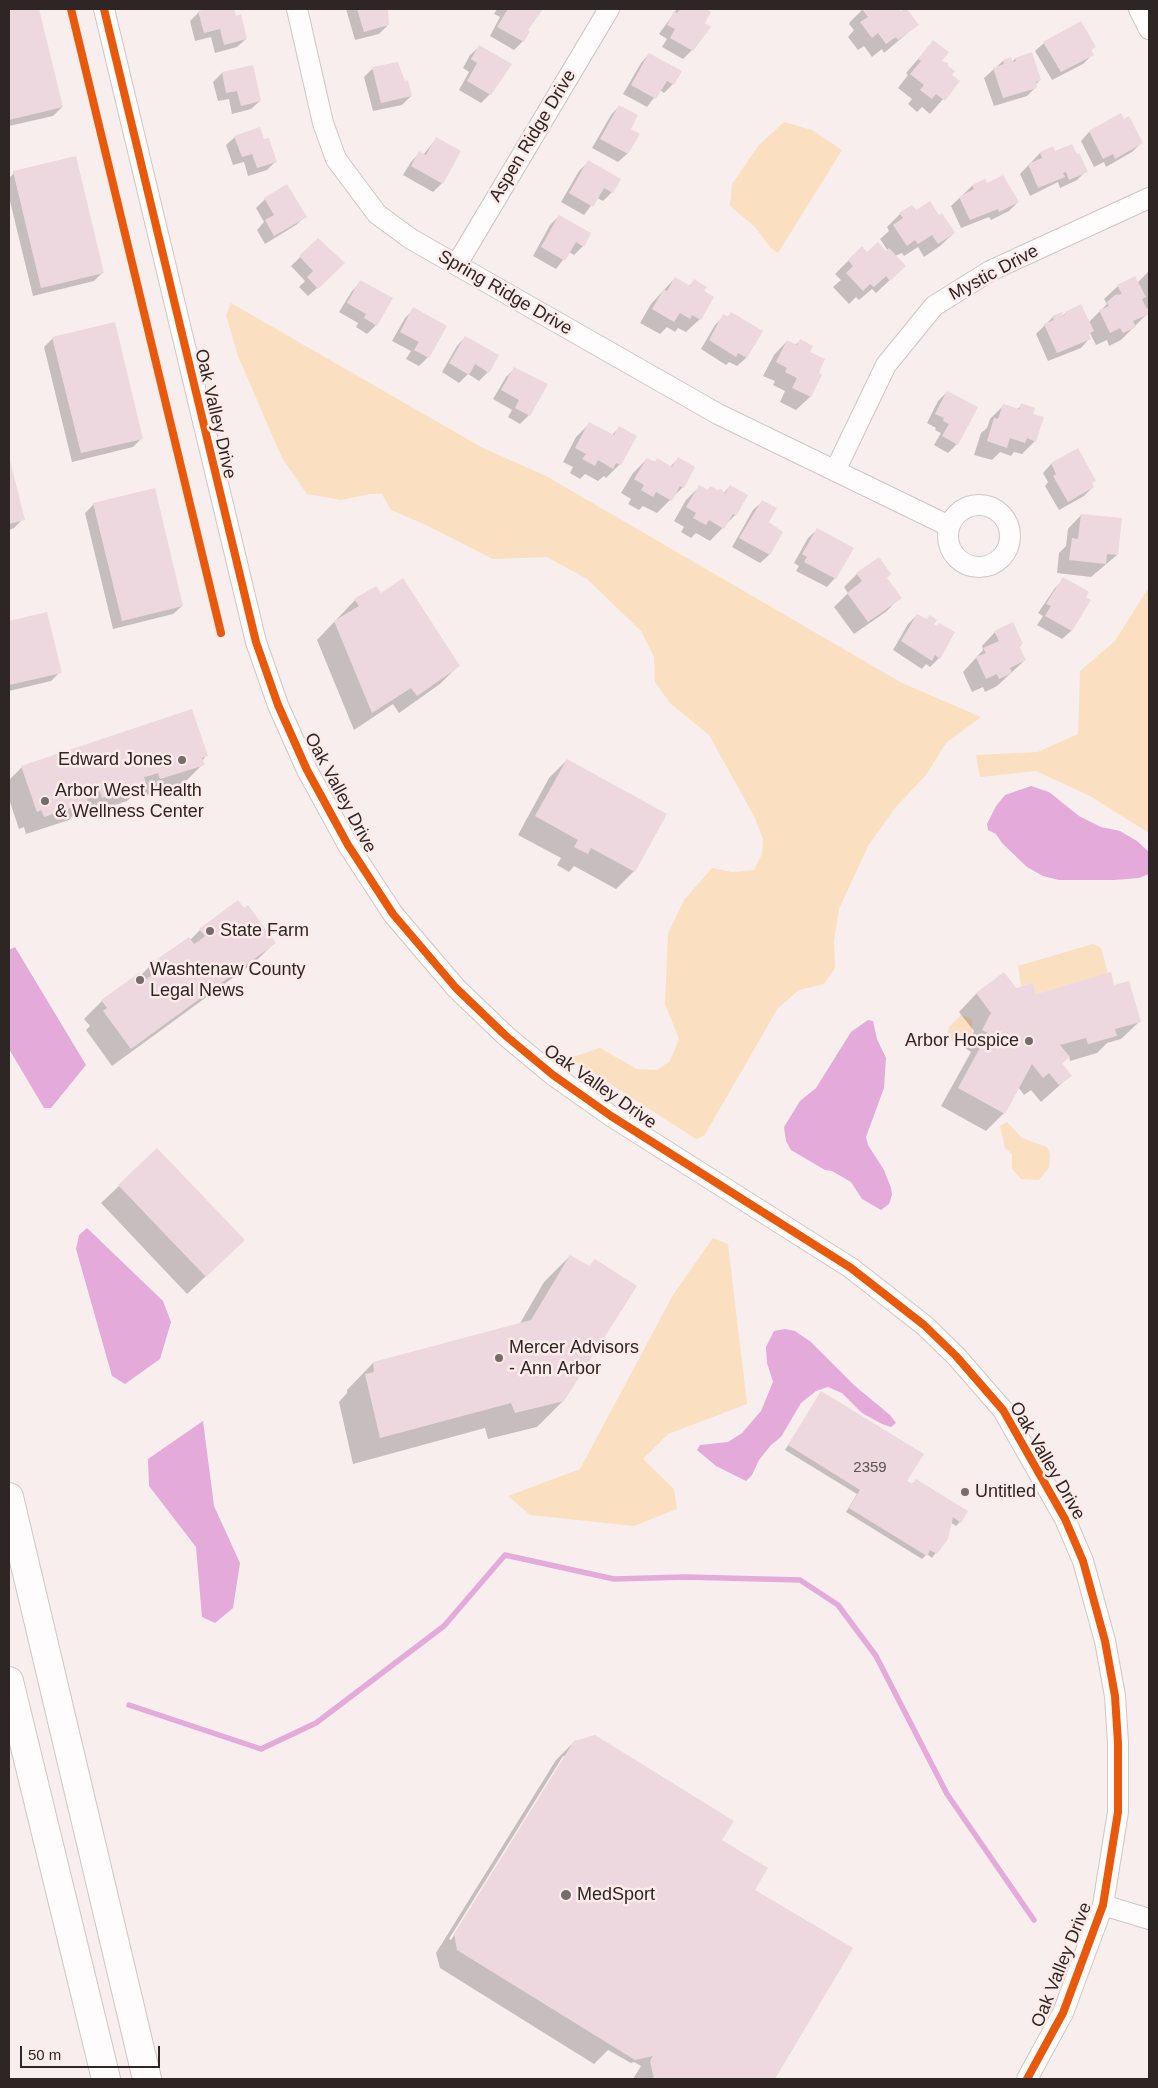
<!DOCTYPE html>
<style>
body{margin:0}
#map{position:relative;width:1158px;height:2088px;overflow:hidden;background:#f8eeee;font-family:Helvetica,sans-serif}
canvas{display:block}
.frame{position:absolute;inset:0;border:10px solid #2e2625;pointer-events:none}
.scale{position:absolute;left:20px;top:2046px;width:140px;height:22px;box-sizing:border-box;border:2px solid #2e2625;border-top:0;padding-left:6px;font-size:15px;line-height:18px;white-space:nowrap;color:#2e2625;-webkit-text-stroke:4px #fdebe9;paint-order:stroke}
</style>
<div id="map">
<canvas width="1158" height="2088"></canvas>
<div class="frame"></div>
<div class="scale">50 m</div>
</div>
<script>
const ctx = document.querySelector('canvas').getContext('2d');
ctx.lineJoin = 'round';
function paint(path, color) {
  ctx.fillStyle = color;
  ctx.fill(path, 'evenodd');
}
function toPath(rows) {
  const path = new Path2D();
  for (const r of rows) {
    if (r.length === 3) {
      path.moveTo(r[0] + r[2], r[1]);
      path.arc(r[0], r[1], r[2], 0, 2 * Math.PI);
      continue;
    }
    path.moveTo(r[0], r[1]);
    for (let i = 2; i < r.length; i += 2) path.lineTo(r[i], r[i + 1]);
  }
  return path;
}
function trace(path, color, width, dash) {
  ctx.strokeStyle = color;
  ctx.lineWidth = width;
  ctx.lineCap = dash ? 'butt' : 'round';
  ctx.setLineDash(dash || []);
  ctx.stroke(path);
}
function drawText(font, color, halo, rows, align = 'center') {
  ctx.font = font + ' Helvetica,sans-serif';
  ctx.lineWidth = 5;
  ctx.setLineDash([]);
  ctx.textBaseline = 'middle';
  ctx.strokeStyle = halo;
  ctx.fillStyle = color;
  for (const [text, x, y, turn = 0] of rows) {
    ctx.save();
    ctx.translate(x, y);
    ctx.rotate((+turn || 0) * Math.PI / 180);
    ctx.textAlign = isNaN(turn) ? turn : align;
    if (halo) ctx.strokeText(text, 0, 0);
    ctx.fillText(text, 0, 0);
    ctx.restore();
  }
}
paint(toPath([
 [784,122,812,130,842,150,778,253,771,248,754,226,730,206,732,184,759,145],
 [231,303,481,447,546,476,902,683,981,717,946,743,926,775,895,808,868,846,839,909,834,941,835,968,824,984,799,990,778,1008,704,1136,696,1139,570,1058,600,1048,637,1069,657,1070,670,1061,679,1039,665,1004,668,934,684,900,712,868,732,872,754,870,762,854,763,839,755,818,709,735,670,703,655,682,654,657,641,631,587,579,547,557,493,559,426,525,391,510,382,494,370,494,341,500,307,494,282,458,238,356,226,315],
 [1149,587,1149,833,1090,796,1036,771,980,777,976,755,1038,752,1078,734,1080,671,1115,641],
 [1093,944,1101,948,1108,973,1036,994,1033,983,1021,986,1018,966],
 [961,1015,972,1019,972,1035,966,1042,952,1041,948,1033,949,1027],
 [1007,1122,1022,1138,1047,1147,1050,1154,1049,1168,1039,1180,1021,1179,1012,1169,1012,1154,1005,1148,1000,1126],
 [713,1238,728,1244,747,1404,668,1434,643,1459,674,1489,677,1509,634,1526,530,1515,508,1496,580,1469,673,1295]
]), '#fadfc0');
paint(toPath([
 [1031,786,1049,792,1079,816,1101,827,1120,831,1137,841,1149,852,1149,874,1139,878,1114,880,1059,880,1043,876,1027,867,1002,843,996,834,988,830,987,824,996,806,1005,795],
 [15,947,86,1065,51,1108,44,1108,9,1049,9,950],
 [868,1020,873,1021,877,1039,886,1058,884,1088,866,1137,868,1145,884,1170,891,1188,892,1195,889,1204,881,1210,862,1199,851,1182,832,1171,825,1170,791,1150,786,1141,784,1127,800,1101,816,1088,851,1032],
 [87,1228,163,1301,171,1322,160,1359,125,1384,112,1376,76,1249,79,1235],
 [785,1329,795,1331,811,1342,855,1386,890,1415,896,1423,891,1427,882,1424,862,1413,842,1393,828,1387,816,1391,801,1403,781,1437,771,1445,759,1460,752,1475,746,1481,716,1466,697,1450,700,1445,728,1442,742,1433,761,1411,773,1382,767,1363,766,1347,774,1331],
 [203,1421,214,1506,240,1563,233,1608,215,1623,202,1617,196,1547,149,1486,148,1459]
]), '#e3aada');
paint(toPath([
 [9,9,38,9,62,107,53,116,9,126],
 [213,9,233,9,246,39,237,47,215,53,211,37,195,41,190,21,199,12],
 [346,9,386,9,388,25,379,34,355,40],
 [497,9,541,10,526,31,523,41,514,50,490,36,500,17,494,14],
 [677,9,703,9,710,12,692,50,683,59,662,47,667,39,659,34],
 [863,9,898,9,899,13,905,9,917,25,884,53,882,49,872,57,864,46,858,50,848,37,854,30,849,24,850,22],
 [933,42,940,62,958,82,930,114,922,107,917,112,908,104,912,99,898,88,908,75,906,73],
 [1044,43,1095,46,1090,51,1092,55,1083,64,1052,80,1035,51],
 [479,47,490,94,481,103,459,90,469,72,463,68,470,55],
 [649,54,673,84,664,93,660,90,647,107,623,94,641,63],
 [1031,54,1040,80,1035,85,1036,87,1027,96,994,106,984,78,1003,61,1011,63,1015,59],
 [372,69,411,96,402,105,373,111,364,77],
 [222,73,260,101,251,109,232,114,229,99,218,101,213,82],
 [619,106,629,130,638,135,627,154,618,162,592,148,611,115],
 [1089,132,1141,143,1132,152,1106,167,1104,162,1094,167,1081,141],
 [235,137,263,141,276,161,267,170,248,176,244,162,233,165,226,145],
 [436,139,442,183,433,192,403,175,411,162,419,153,423,155],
 [1052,148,1055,153,1086,171,1077,180,1060,188,1058,182,1030,196,1020,174,1040,153],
 [588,162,619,179,612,192,603,201,597,198,584,215,561,202,579,171],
 [14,173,103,272,94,281,33,296,9,197,9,178],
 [984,181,986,185,1018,202,1009,211,991,220,989,217,961,228,951,206,972,186],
 [265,199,305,217,296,225,265,244,257,230,264,222,256,208],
 [915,212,939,216,954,233,940,246,924,257,918,247,904,256,902,253,895,256,891,279,876,293,872,289,859,300,856,297,849,304,833,287,841,280,835,274,848,261,867,254,886,253,888,251,880,239,889,231,887,227,900,214],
 [559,216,583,246,574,255,569,252,556,269,533,256,550,225],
 [318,240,335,272,308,296,299,287,305,281,291,266],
 [1149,271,1149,308,1146,309,1148,313,1121,340,1109,346,1107,340,1096,345,1090,333,1088,336,1089,339,1081,348,1048,361,1036,334,1053,317,1062,316,1066,313,1089,322,1107,304,1104,299,1118,286,1137,283],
 [675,278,689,286,694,281,703,292,700,319,686,332,678,328,675,332,667,327,660,334,640,323,651,304],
 [361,282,376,325,367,334,356,327,358,323,339,312,352,291],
 [414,309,445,326,428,357,419,366,406,359,411,351,392,341,405,318],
 [731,313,761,332,746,358,737,366,729,362,726,365,701,349,715,325,724,316,727,318],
 [465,337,488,372,479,381,468,374,459,383,442,372,457,346],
 [53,338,142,438,133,447,72,462,44,347],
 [787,341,795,345,800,341,808,352,817,374,820,376,810,397,796,410,780,402,785,391,773,385,775,381,763,376,774,355],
 [515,368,529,415,520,424,508,417,512,410,493,399,506,377],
 [947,392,957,444,948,453,934,445,941,433,935,430,936,428,927,423,938,401],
 [1022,405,1031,414,1035,441,1022,454,1014,452,1011,456,1000,452,992,460,974,455,981,433,987,428,990,419,1003,406,1016,410],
 [590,423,611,436,620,427,620,464,606,478,604,476,598,481,585,474,580,479,570,473,573,467,563,462,576,437],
 [1077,450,1093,487,1084,496,1059,510,1045,486,1048,482,1043,473,1051,464],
 [647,459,670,467,678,459,683,487,657,513,643,506,639,510,628,504,631,499,621,493,633,473],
 [9,461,23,519,14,528,9,530],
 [730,486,735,515,710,541,696,533,691,538,681,532,684,527,674,521,686,500,699,487,707,491,710,488,723,494],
 [762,502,767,523,781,533,769,555,760,563,732,547,753,510],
 [94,504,182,606,173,614,113,629,85,513],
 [1081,515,1117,555,1091,577,1057,573,1059,553,1066,546,1068,529],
 [817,530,835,578,827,587,796,571,799,566,794,563,808,538],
 [857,574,886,578,900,597,887,611,854,634,834,607,848,593,844,587],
 [1064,579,1089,601,1071,631,1062,639,1037,625,1043,616,1038,613,1055,588],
 [381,594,458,666,440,684,399,713,393,704,354,730,317,640,355,600],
 [46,614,60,672,51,681,9,691,9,623],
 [917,615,933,624,939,658,930,667,926,664,922,669,893,650,908,624],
 [995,632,1022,644,1019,647,1025,660,997,686,985,692,983,687,972,692,963,672,983,650,982,646],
 [206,756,202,761,203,764,185,782,142,797,140,790,137,791,127,801,84,815,82,808,79,809,69,820,26,834,24,827,19,829,9,799,9,780,22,767],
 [567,760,634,871,616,889,574,866,569,872,557,865,561,858,518,835,549,778],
 [200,930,274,943,256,961,112,1066,86,1030,90,1026,84,1019,102,1001,140,976,151,965,190,940],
 [1004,973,1016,989,1035,995,1114,986,1139,1022,1121,1039,1107,1043,1097,1053,1070,1061,1069,1056,1061,1064,1070,1076,1041,1102,1031,1090,1024,1095,1018,1087,1004,1113,986,1131,941,1106,971,1052,965,1048,974,1031,959,1012,976,994],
 [119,1186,225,1258,187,1294,101,1203],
 [570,1256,563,1401,537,1427,488,1439,485,1428,353,1464,339,1402,347,1393,347,1390,373,1363,519,1325,544,1282],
 [821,1393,906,1481,911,1485,916,1480,960,1522,956,1526,950,1522,947,1538,932,1558,927,1554,922,1559,846,1512,857,1494,785,1450],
 [574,1742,721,1840,753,1890,852,1949,773,2079,633,2079,641,2066,634,2062,631,2063,608,2050,594,2064,440,1968,436,1953,556,1760],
 [563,1756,566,1756,451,1940,449,1939]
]), '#0003');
trace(toPath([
 [129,1705,261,1749,316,1723,444,1626,505,1555,614,1579,685,1577,800,1580,838,1605,876,1656,947,1794,1034,1920]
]), '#e3aada', 5.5);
paint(toPath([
 [9,9,39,9,63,107,9,120],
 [208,9,234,9,236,16,241,14,247,39,224,45,220,29,204,33,198,11],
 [357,9,388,9,389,25,364,32],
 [508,9,543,9,528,30,530,31,524,42,497,27],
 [680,9,706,9,711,12,705,23,711,27,693,51,670,38,675,29,667,25,674,11,677,13],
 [862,9,900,9,900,11,907,9,919,25,898,40,896,37,886,44,878,33,872,38,860,22,868,17],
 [1081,21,1096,47,1091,50,1094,55,1061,72,1043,42],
 [933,40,949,52,942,61,948,63,948,66,955,71,952,75,960,81,945,101,936,94,932,99,920,90,924,85,910,74,921,61,918,59],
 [479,45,512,64,491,95,467,81,477,63,471,59],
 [1032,52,1041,80,1036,82,1037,88,1003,98,993,68,1004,64,1003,60,1011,57,1013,62,1016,61,1015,58],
 [649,53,682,71,674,85,667,81,656,99,631,85],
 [398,62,405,81,408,80,412,96,381,103,372,67],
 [253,65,261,101,241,106,237,91,226,93,222,72],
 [619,105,638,115,631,129,640,134,628,154,600,139],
 [1121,113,1124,119,1129,116,1143,143,1115,159,1113,154,1103,159,1089,131],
 [260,127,264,139,269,138,277,162,257,168,252,154,242,157,234,136],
 [436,137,461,151,443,184,411,166,419,151,426,155],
 [1072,144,1077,154,1079,153,1088,172,1069,180,1066,172,1063,173,1065,177,1038,188,1028,164,1042,158,1040,152,1053,146,1055,151],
 [76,156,104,273,41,288,13,171],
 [588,160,621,179,613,193,604,188,593,207,569,193],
 [1003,175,1019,202,999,212,998,209,970,220,959,197,974,189,972,185,985,179,987,183],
 [287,184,307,217,274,236,265,220,274,215,264,198],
 [930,201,939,215,942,213,955,233,938,244,932,235,918,244,915,240,907,246,893,225,903,218,899,213,912,205,916,210],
 [559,215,591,233,584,247,576,242,565,261,541,247],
 [318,238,345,263,318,289,307,277,313,271,299,256],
 [878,242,886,251,889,248,906,266,890,281,886,276,874,287,870,284,863,291,846,273,853,266,848,260,862,246,867,252],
 [1135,276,1146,297,1142,299,1149,314,1133,321,1136,327,1123,333,1120,328,1110,333,1099,310,1109,306,1107,302,1115,295,1122,294,1117,285],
 [675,277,690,286,694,279,707,287,704,291,714,297,701,320,692,315,690,319,680,313,674,322,652,309,664,289,667,291],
 [360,280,393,298,377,326,364,318,366,314,347,303],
 [1081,304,1094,331,1089,334,1091,339,1057,353,1044,324,1054,320,1052,316,1062,312,1063,316,1066,314,1065,312],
 [413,307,447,326,429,358,414,350,419,342,400,332],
 [731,312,763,331,747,358,738,353,736,357,709,340,723,314,728,317],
 [115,322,143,439,81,453,52,337],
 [465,336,499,355,489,373,475,364,469,375,449,363],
 [800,339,813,346,810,352,825,359,819,373,822,375,811,397,792,388,797,378,785,372,787,368,776,362,787,340,797,345],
 [514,367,548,384,530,416,515,408,519,400,501,390],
 [947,391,978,407,958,445,942,436,949,424,943,421,944,418,935,414],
 [1021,403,1035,408,1033,414,1044,417,1036,442,1027,438,1025,443,1010,438,1007,448,987,441,994,418,998,419,1003,404,1019,409],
 [589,422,614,435,619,426,637,436,621,465,616,463,613,469,598,460,595,466,582,459,586,454,575,448],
 [1078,448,1096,481,1092,483,1094,487,1068,502,1053,476,1056,474,1051,463],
 [9,457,25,520,9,524],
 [678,457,695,467,684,488,680,486,672,501,656,492,653,497,641,490,644,485,634,479,647,458,655,462,657,458,672,467],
 [699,485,708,490,710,486,718,490,721,489,725,494,730,485,748,495,736,516,733,514,724,529,709,520,706,525,693,518,696,513,686,507],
 [155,488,183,606,122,621,93,503],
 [762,500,777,508,769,522,783,532,770,555,739,538],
 [1081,514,1122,518,1118,555,1107,554,1106,564,1069,560,1072,538,1078,539],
 [817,528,854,548,836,579,804,562,807,557,802,554],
 [879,557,891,574,887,578,902,598,868,622,847,593,862,581,856,573],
 [1063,577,1089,592,1086,597,1091,600,1072,631,1045,616,1051,606,1046,604],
 [403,578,460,666,417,696,411,688,372,713,334,621,359,606,354,599,376,586,381,593],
 [47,612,62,673,9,685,9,621],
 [917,614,927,619,930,615,937,620,934,624,937,626,939,623,955,632,940,659,935,655,932,661,901,641],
 [1013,622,1023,644,1019,646,1026,660,1010,668,1012,673,999,679,997,674,986,679,976,657,986,653,983,648,999,641,994,631],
 [192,709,208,756,202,758,205,765,160,779,158,773,149,776,144,777,146,784,102,798,100,791,92,794,86,796,88,802,44,817,41,810,37,812,21,766],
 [567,759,667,814,635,872,591,848,588,854,574,847,578,840,535,816],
 [238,900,244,908,248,905,276,943,131,1049,103,1011,107,1008,101,1000,139,973,145,980,156,972,150,964,189,937,194,944,199,941,205,936,199,929],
 [1004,972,1016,988,1033,983,1036,994,1111,972,1114,985,1129,981,1141,1022,1115,1029,1117,1036,1088,1044,1086,1038,1060,1045,1070,1057,1062,1063,1072,1076,1059,1085,1049,1073,1043,1078,1032,1064,1005,1114,958,1088,988,1033,982,1030,991,1013,976,993],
 [157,1148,245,1240,206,1277,118,1185],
 [570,1255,589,1266,595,1259,637,1286,564,1401,515,1413,511,1403,380,1438,365,1374,374,1372,373,1362,531,1320],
 [821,1391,924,1454,907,1481,913,1484,916,1479,968,1511,961,1523,953,1517,948,1539,937,1554,930,1550,927,1556,849,1508,860,1490,788,1445],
 [595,1735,734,1821,722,1840,768,1868,755,1890,853,1948,775,2079,654,2079,650,2061,653,2056,635,2060,457,1950,454,1934,574,1741]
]), '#ecd8de');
const minor = toPath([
 [104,9,256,642,278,705,307,770,348,845,393,914,456,988,506,1036,553,1075,611,1116,851,1268,924,1325,956,1356,1003,1410,1065,1519,1083,1561,1105,1641,1115,1696,1118,1743,1118,1812,1103,1905,1063,2013,1027,2079],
 [297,9,323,123,336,159,377,214,411,239,718,414,949,526],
 [1139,9,1149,29],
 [457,264,609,9],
 [835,471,886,365,934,306,990,271,1149,198],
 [979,536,31],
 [1103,1905,1149,1919]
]);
const highway = toPath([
 [9,1497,147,2079],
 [9,1681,106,2079]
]);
trace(minor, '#cfc6c5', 22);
trace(highway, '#cfc6c5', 30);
trace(minor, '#fefcfc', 20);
trace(highway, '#fefcfc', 28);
trace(toPath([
 [71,9,221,633],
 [104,9,256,642,278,705,307,770,348,845,393,914,456,988,506,1036,553,1075,611,1116,851,1268,924,1325,956,1356,1003,1410,1065,1519,1083,1561,1105,1641,1115,1696,1118,1743,1118,1812,1103,1905,1063,2013,1027,2079]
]), '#e8590c', 8);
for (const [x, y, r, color] of [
 [182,760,5,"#756c6b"],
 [45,801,5,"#756c6b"],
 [210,931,5,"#756c6b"],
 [140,980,5,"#756c6b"],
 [1029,1041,5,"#756c6b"],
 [499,1358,5,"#756c6b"],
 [965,1492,5,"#756c6b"],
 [566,1895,6,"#756c6b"]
]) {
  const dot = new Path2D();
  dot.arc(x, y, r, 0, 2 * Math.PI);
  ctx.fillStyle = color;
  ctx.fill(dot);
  trace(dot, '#fdebe9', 2);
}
drawText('15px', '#5e5253', null, [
 ["2359",870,1468]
]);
drawText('18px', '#2e2625', '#fdebe9', [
 ["Aspen Ridge Drive",533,136,-59],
 ["Mystic Drive",994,273,-28],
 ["Spring Ridge Drive",505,293,30],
 ["Oak Valley Drive",215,414,77],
 ["Oak Valley Drive",340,793,62],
 ["Oak Valley Drive",600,1087,35],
 ["Oak Valley Drive",1047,1461,60],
 ["Oak Valley Drive",1062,1965,-68]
]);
drawText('18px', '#2e2625', '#fdebe9', [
 ["Edward Jones",172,760,"right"],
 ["Arbor West Health",55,791],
 ["& Wellness Center",55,812],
 ["State Farm",220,931],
 ["Washtenaw County",150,970],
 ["Legal News",150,991],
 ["Arbor Hospice",1019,1041,"right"],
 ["Mercer Advisors",509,1348],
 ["- Ann Arbor",509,1369],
 ["Untitled",975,1492],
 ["MedSport",577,1895]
], 'left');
</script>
